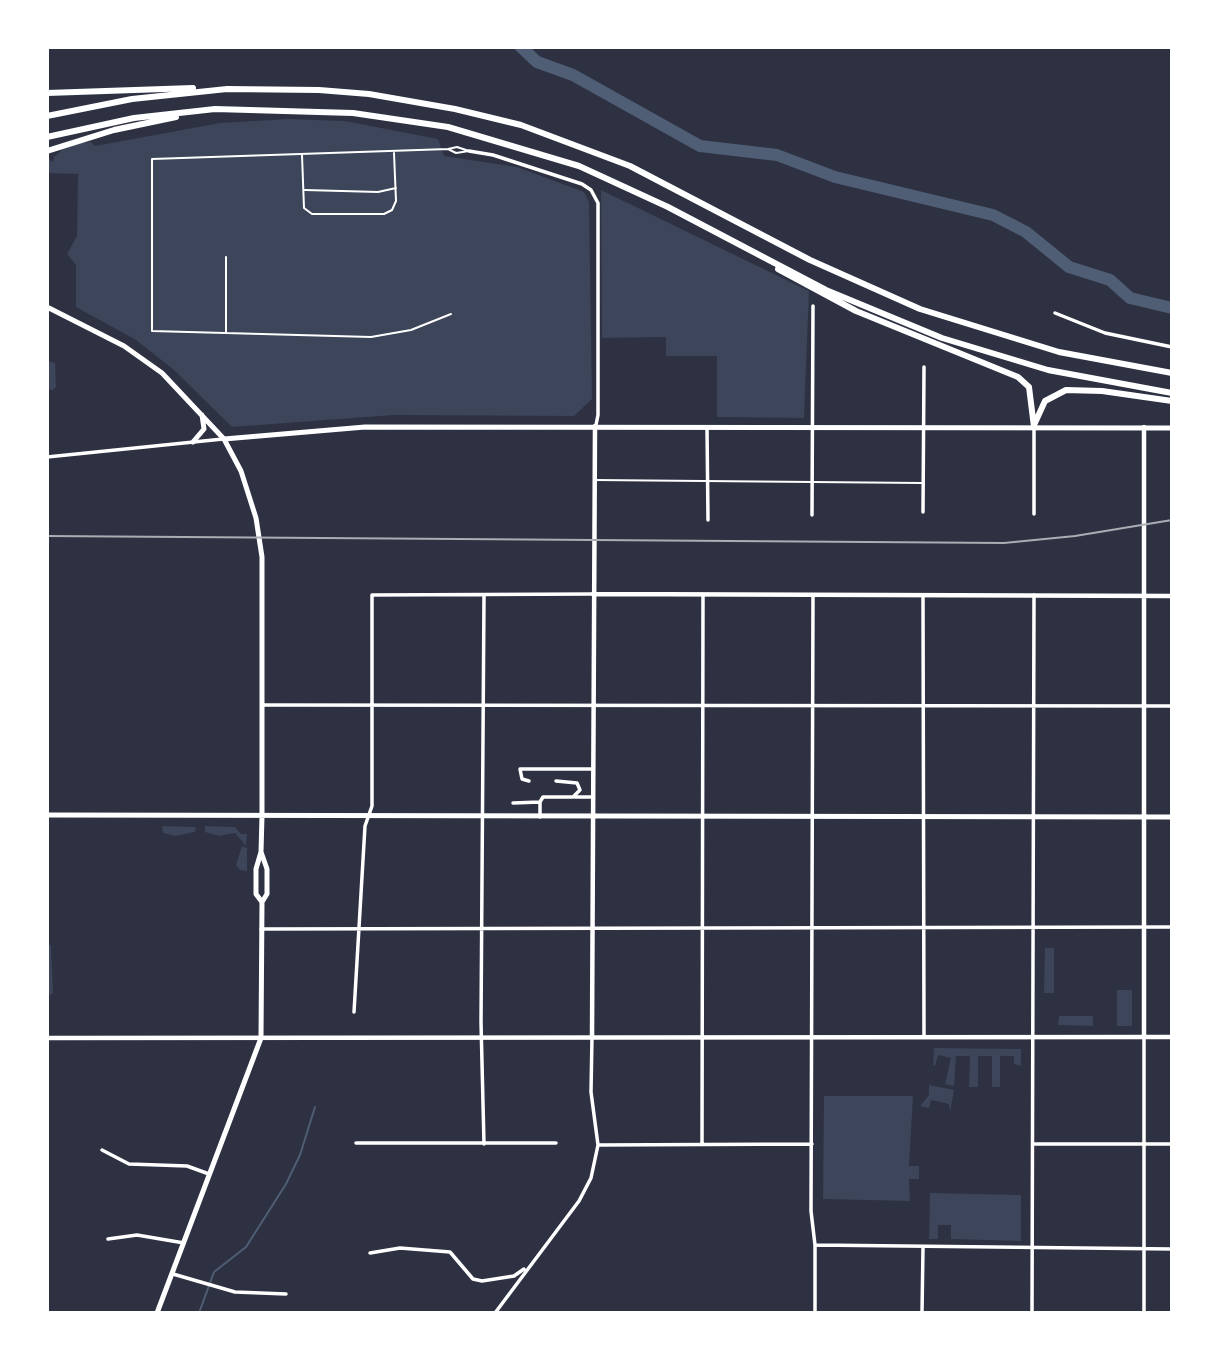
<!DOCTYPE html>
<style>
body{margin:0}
#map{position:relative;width:1219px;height:1360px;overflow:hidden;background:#2d3142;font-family:"Fira Sans",sans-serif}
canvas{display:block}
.frame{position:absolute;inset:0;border:49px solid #fff;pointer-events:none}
</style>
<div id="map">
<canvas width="1219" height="1360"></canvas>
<div class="frame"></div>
</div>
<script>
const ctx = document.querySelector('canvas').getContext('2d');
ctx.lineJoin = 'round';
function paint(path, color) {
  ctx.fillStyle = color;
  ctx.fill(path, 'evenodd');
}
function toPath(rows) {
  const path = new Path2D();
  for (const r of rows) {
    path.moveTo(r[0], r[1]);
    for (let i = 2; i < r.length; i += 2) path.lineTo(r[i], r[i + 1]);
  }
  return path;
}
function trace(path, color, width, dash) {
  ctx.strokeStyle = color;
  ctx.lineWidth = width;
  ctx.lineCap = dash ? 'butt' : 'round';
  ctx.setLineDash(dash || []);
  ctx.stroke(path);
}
paint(toPath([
 [289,119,345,121,438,139,444,156,517,167,584,192,589,202,592,399,574,416,394,415,232,427,174,370,136,340,76,307,76,265,67,254,77,236,78,174,47,173,47,158,53,162,54,157,63,149,80,143,91,142,95,146,220,123],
 [601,190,809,291,804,418,717,417,717,356,666,356,666,337,602,338],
 [47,361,55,363,56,387,53,390,47,389],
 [162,826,196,827,195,832,175,836,163,833],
 [205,826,235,827,241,834,247,834,246,846,235,833,219,836,205,832],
 [242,846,247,848,247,871,240,870,236,865],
 [47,944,51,945,53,993,47,997],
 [1045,948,1054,948,1054,993,1044,993],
 [1117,990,1132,990,1132,1026,1117,1026],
 [1059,1016,1093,1016,1093,1026,1058,1025],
 [934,1048,1021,1049,1021,1066,1014,1064,1014,1056,1000,1056,1000,1087,992,1087,992,1056,978,1056,978,1087,969,1087,970,1056,956,1056,954,1086,945,1084,951,1058,938,1055,935,1066,933,1065],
 [929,1085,954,1090,950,1112,949,1104,931,1100,929,1108,920,1106,929,1095],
 [824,1096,913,1096,909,1166,919,1166,919,1179,909,1179,910,1201,823,1199],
 [930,1193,1021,1195,1021,1241,951,1239,951,1225,938,1225,938,1239,929,1239]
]), '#3c4559');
paint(toPath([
 [992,211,1016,220,1026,232,1013,231,994,217]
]), '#4f5d75');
trace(toPath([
 [199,1313,214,1272,246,1247,286,1184,300,1155,315,1107]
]), '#4f5d75', 2);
trace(toPath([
 [521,47,537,62,573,75,700,146,777,155,835,177,993,215,1026,232,1069,267,1110,280,1130,298,1172,308]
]), '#4f5d75', 12);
trace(toPath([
 [457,147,469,151,456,153,448,149,457,147],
 [448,149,152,159,152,331,371,337,411,330,451,314],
 [302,155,304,208,312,214,384,214,392,210,396,201,394,153],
 [305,190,378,192,396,188],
 [226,333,226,257],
 [595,480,922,483]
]), '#fff', 2);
trace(toPath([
 [469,151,493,155,582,184,591,190,598,203,598,415,596,425],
 [1055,313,1105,333,1172,347],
 [707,428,708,520],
 [1034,428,1034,514],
 [47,457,223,439],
 [923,512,924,367],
 [812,515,813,306],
 [484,596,481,1022,484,1144],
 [813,596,811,1211,815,1245,815,1313],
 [923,597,924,1037],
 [262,705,1172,706],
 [529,781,522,779,520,769,593,769],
 [575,797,593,797],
 [513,803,540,802,543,797,573,797,580,790,577,783,556,781],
 [540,817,540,802],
 [261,929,1172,927],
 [354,1012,365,826,372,806,372,595,593,594],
 [1144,1037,1144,1313],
 [356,1143,556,1143],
 [702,1144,703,595],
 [1034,1144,1172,1144],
 [598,1145,812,1144],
 [102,1150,129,1164,187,1166,209,1174],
 [108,1239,137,1235,184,1243],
 [815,1245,1172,1249],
 [370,1253,400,1248,450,1252,473,1279,482,1281,514,1276,524,1269],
 [173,1274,235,1292,286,1294],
 [495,1313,579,1201,591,1178,598,1145,591,1092,592,1037],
 [922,1313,923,1248],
 [1032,1313,1034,595]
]), '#fff', 3.5);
trace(toPath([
 [1144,427,1144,1037],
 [593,594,1172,596],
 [592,1037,595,426],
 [47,1038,1172,1037]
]), '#fff', 4.5);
trace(toPath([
 [47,307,124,346,162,373,224,439,241,471,256,518,262,557,262,816,261,852,256,869,256,894,262,902],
 [224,439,365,427,1172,428],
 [193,442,204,429,202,415],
 [47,815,1172,817],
 [157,1313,261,1038,262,902,267,894,267,869,261,852]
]), '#fff', 5);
trace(toPath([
 [47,93,193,88],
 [47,116,132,99,227,89,319,90,369,94,455,109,521,125,630,166,810,260,920,309,1059,352,1172,373],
 [47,137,134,118,215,109,353,113,448,127,579,166,668,207,826,290,942,338,1048,370,1172,393],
 [47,151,114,130,176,117],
 [778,269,856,311,1018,377,1029,387,1034,427],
 [1034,425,1045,401,1066,390,1102,391,1172,401]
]), '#fff', 6);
trace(toPath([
 [47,536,1004,543,1075,536,1172,520]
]), '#abadb3', 2);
</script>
